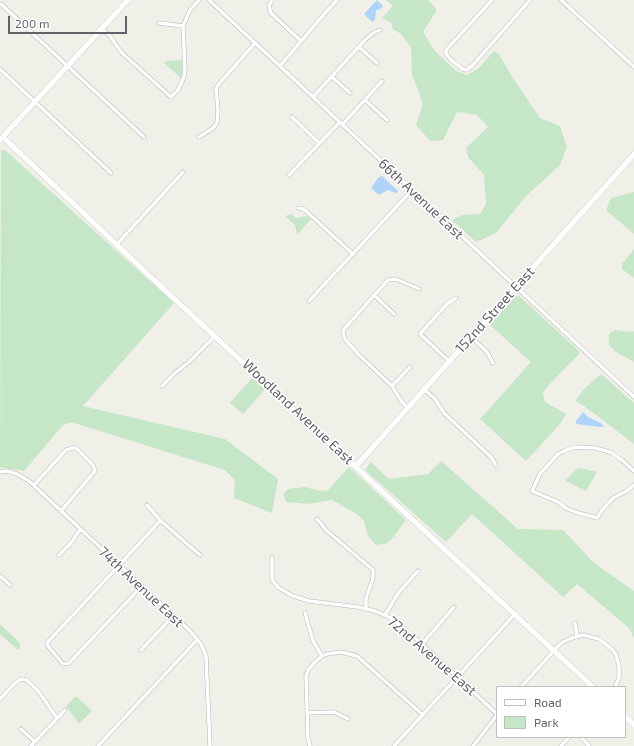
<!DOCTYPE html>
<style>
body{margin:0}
#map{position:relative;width:634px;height:746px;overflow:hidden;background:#f0efe8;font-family:"Exo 2",sans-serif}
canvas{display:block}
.legend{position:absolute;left:496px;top:686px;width:130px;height:52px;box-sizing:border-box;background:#fff;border:1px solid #bfc0c2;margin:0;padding:5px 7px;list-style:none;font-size:12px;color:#5f6267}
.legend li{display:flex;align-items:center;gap:8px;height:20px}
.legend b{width:20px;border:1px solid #bfc0c2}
.scale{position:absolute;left:8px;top:16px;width:119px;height:18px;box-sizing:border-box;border:2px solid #5f6267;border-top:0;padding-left:5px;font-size:12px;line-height:14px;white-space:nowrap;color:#5f6267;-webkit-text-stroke:3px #fff;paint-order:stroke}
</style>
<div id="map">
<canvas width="634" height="746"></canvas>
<ul class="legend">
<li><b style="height:5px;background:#fff"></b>Road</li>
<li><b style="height:11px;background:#c6e6c8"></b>Park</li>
</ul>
<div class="scale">200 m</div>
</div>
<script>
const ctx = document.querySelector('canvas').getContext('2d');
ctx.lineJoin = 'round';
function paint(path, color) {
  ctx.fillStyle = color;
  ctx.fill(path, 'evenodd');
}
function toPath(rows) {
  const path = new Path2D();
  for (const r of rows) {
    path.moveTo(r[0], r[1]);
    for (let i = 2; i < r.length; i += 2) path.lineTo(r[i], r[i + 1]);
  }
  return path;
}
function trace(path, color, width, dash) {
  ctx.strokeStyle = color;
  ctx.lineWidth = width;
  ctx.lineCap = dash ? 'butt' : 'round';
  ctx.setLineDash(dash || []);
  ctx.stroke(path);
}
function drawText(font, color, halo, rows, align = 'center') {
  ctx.font = font + ' "Exo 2",sans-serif';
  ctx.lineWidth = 3;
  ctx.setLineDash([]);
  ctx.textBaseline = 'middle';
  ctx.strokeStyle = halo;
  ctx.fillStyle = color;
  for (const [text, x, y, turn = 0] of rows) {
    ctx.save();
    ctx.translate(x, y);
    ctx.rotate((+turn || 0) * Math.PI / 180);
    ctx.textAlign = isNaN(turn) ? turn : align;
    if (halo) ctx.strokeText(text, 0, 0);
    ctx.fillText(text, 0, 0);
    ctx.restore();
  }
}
paint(toPath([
 [386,0,428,0,437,10,423,32,434,50,456,71,467,75,478,69,494,51,499,54,512,77,540,118,560,126,567,147,560,165,526,196,496,233,476,242,452,220,463,215,480,214,486,204,484,175,468,157,466,148,488,127,477,115,457,112,443,140,430,141,416,125,423,104,412,74,411,48,401,34,393,29,391,23,382,18,393,6],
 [182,60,182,72,181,78,164,63,165,61],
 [1,150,6,151,174,303,83,406,225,439,278,479,272,513,234,498,235,480,225,470,71,422,63,425,24,471,3,468,0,467],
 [634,192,634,234,606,210,611,198],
 [292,214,296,218,307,216,311,219,297,235,295,225,285,216],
 [634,249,634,278,622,269,622,264],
 [516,296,519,296,579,351,579,354,546,388,543,393,545,402,566,414,560,424,526,461,480,419,531,362,490,325],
 [615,330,632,332,634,331,634,362,616,352,609,345,609,334],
 [601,374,634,403,634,444,583,405,577,402,576,400,584,389],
 [252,378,265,389,243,414,230,403],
 [441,461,518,529,563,530,594,563,634,591,634,638,630,629,577,584,563,597,472,514,446,542,365,470,371,462,389,479,428,474],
 [349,467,406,520,390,541,385,544,376,545,368,536,364,521,357,514,332,500,308,504,286,502,283,494,288,489,304,487,321,491,328,490],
 [581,468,597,472,586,491,565,481,576,469],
 [0,624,18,641,21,646,18,650,0,634],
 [76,696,92,711,79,724,66,706]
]), '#c6e6c8');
paint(toPath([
 [377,0,383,6,381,9,376,10,375,20,372,22,364,14],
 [382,176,397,190,398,192,395,193,388,190,379,195,371,188,378,178],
 [583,412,588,417,601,423,604,426,601,427,576,424,576,421]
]), '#aed4fa');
const street = toPath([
 [209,0,634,397],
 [272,0,269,6,271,13,301,41],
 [492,0,446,50,446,54,451,60,463,69,466,70,472,66,530,0],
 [561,0,634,67],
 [1,4,144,137],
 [159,23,183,26],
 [102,29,110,36,121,52,171,97,178,90,184,77,185,69,183,26,190,10,199,0],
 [359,47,377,63],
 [280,66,325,13,337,0],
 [0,69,111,173],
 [332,77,350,93],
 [313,97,364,41,373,33,380,30],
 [365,100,387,120],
 [292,117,319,143],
 [342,125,382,81],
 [199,137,213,128,217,123,218,111,216,88,218,85,255,43],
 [289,175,340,122],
 [298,208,303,209,306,211,353,254],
 [117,244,183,172],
 [374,295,394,314],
 [309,301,412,190],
 [471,337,487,352,493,363],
 [449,361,420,334,447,304,456,298],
 [162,386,174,374,190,361,215,336],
 [392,386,410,367],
 [424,389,435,399,444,413,491,457,496,465],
 [408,408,402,402,392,386,359,355,345,339,343,333,344,329,388,280,396,279,419,289],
 [634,471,622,460,610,452,595,448,575,447,564,451,558,454,540,474,532,491,558,502,566,508,575,512,597,518,602,510,613,498,625,492,634,485],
 [0,472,7,471,17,474,29,481,190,631,201,644,206,656,210,746],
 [34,485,66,450,72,448,76,448,93,465,95,471,61,511],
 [147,505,162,522,200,555],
 [317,519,326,530,373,570,373,578,366,599,366,608],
 [59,555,70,544,80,530],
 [272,557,272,578,273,581,279,588,293,596,309,601,358,607,375,611,389,617,411,634,497,714],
 [0,576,10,585],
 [141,587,69,663,63,664,48,646,47,643,160,521],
 [305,613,313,641,322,656],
 [385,615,399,592,418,571],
 [575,623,577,636],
 [422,644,454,607],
 [141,650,173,616],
 [521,687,561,643,572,638,583,635,599,639,613,650,616,655,619,666,619,678,615,687],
 [0,699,15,683,21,679,27,680,39,692,57,718],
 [307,713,334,712,348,719],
 [21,729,35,742],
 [581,737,589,746],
 [31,746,65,710],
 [98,746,197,640],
 [310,746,308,738,306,676,308,670,315,662,322,656,327,654,341,652,357,656,423,715],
 [394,746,515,614],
 [473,746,497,715],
 [561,746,569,737]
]);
const secondary = toPath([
 [3,137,153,279,593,687],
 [0,140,128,0],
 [356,466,634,154],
 [625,716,634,725]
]);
trace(street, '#b5b7bb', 4.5);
trace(secondary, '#b6b9be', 6);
trace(street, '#fff', 3.5);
trace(secondary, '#fff', 5.5);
drawText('14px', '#5f6267', '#fff', [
 ["66th Avenue East",421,199,43],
 ["152nd Street East",495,310,-48],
 ["Woodland Avenue East",298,412,43],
 ["74th Avenue East",141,587,43],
 ["72nd Avenue East",432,656,41]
]);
</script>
